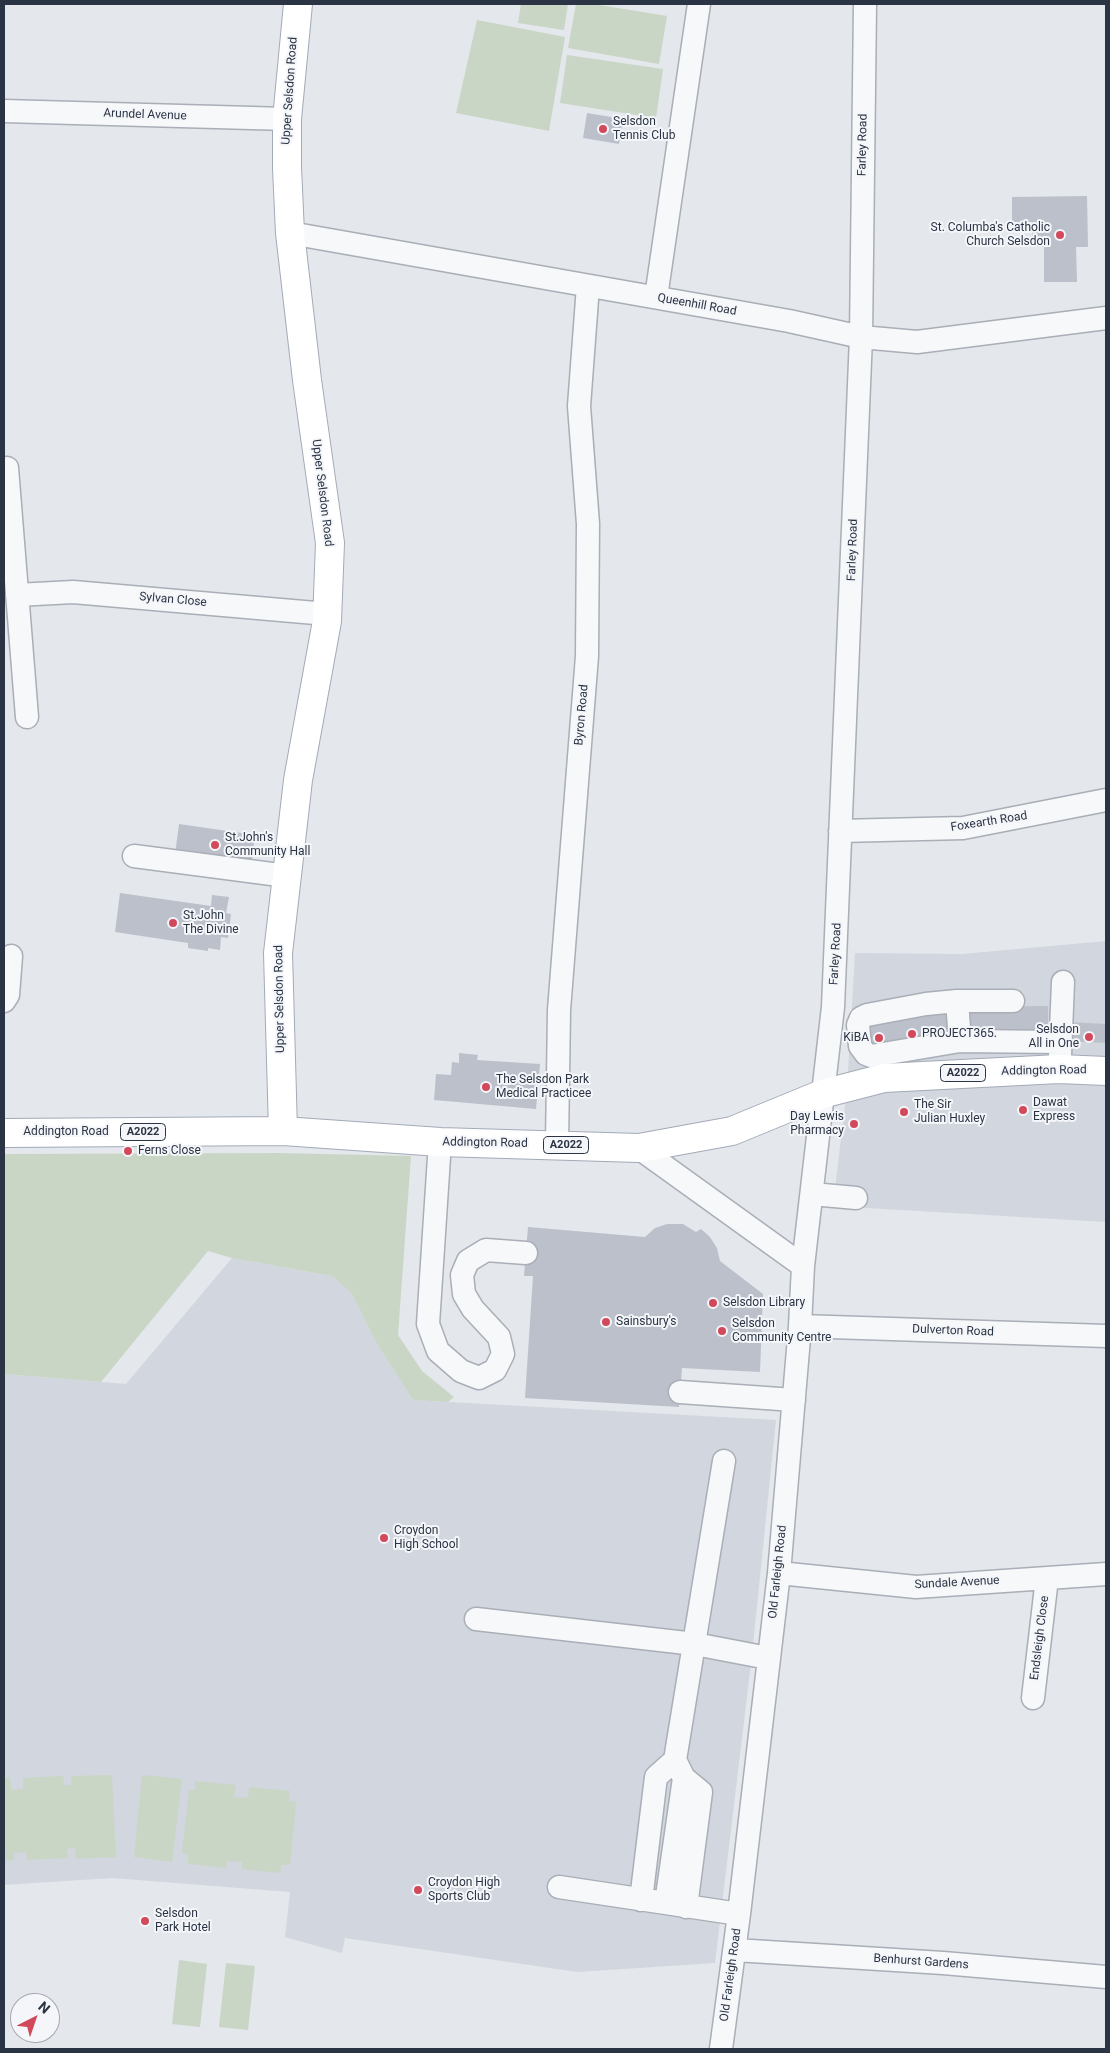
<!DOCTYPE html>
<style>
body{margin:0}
#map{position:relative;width:1110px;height:2053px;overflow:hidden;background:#e4e7ec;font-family:Roboto,sans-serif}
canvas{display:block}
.frame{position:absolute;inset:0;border:5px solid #2b3445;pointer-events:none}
.north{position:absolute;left:10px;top:1993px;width:50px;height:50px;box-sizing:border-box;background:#f4f6f9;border:1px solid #a4a8b1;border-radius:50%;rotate:41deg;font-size:14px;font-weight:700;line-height:20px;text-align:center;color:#2b3445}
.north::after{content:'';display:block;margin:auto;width:18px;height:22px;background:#d1495b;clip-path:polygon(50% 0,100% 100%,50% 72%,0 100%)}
</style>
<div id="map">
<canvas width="1110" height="2053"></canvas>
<div class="frame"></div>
<div class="north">N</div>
</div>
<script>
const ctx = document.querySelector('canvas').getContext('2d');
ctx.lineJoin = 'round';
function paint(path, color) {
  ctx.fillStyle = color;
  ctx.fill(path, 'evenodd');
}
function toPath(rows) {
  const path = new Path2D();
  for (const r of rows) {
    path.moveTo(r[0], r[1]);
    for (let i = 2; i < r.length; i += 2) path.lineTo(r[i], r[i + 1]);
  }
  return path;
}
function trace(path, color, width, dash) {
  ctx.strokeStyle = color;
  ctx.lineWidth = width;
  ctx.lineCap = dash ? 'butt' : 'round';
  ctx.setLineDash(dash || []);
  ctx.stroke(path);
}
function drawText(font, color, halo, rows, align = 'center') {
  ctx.font = font + ' Roboto,sans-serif';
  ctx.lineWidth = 4;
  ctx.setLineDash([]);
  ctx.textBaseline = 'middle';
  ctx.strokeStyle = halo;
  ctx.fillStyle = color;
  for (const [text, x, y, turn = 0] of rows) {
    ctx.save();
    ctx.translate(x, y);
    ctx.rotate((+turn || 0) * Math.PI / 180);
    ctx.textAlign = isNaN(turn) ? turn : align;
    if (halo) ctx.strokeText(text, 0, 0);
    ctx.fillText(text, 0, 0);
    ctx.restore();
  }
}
paint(toPath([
 [1106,941,1106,1222,833,1206,847,1089,855,953,962,954],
 [232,1258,332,1276,352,1294,377,1344,413,1400,776,1420,752,1655,715,1963,577,1972,345,1938,342,1953,285,1937,290,1892,112,1878,4,1885,4,1374,126,1384]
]), '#d2d6de');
paint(toPath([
 [521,4,568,4,564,30,518,23],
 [576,4,593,4,667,16,659,64,568,48],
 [477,20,565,37,549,131,456,113],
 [567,55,663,69,656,118,560,103],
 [280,1153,411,1156,398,1335,422,1371,454,1397,448,1402,413,1400,377,1344,352,1294,332,1276,232,1258,208,1251,101,1382,4,1374,4,1154],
 [112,1775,116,1857,76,1859,75,1848,67,1849,68,1858,27,1860,26,1852,14,1853,14,1860,4,1861,4,1778,10,1777,11,1790,23,1789,23,1778,63,1776,64,1785,72,1785,71,1776],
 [142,1775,182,1779,172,1862,134,1857],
 [195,1781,236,1785,234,1797,248,1798,249,1787,290,1791,289,1801,296,1802,290,1865,281,1865,280,1873,242,1869,242,1862,227,1861,226,1868,188,1864,188,1854,182,1853,189,1789,195,1790],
 [179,1960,207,1964,200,2027,172,2024],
 [226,1963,255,1966,248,2030,219,2027]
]), '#c9d6c5');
paint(toPath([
 [587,113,623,119,619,144,583,138],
 [1087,196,1088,247,1076,247,1077,282,1044,282,1044,247,1033,247,1032,222,1012,222,1012,197],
 [179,824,255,835,251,867,175,855],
 [120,893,211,906,212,895,229,897,226,913,231,914,228,938,221,937,220,950,208,948,208,951,188,948,188,943,115,932],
 [949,1006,953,1033,871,1043,867,1016],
 [1048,1006,1048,1033,966,1034,966,1007],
 [1067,1022,1106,1024,1106,1043,1066,1041],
 [459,1053,478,1055,477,1060,540,1064,536,1109,434,1100,436,1074,451,1075,452,1062,459,1063],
 [667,1224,683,1224,696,1232,701,1229,710,1237,717,1248,720,1261,763,1294,760,1372,682,1368,679,1407,525,1398,533,1276,524,1276,528,1227,645,1237,655,1228]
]), '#bbc0ca');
const minor = toPath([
 [4,111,287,119],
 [290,233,789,321,861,337,917,342,1106,318],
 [656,297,699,4],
 [7,468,27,717],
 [17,595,73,592,327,614],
 [840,831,963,828,1106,800],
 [134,856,287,876],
 [4,1001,8,995,11,956],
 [957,1001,960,1041],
 [1013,1001,957,1001,926,1004,867,1015,861,1018,858,1025,860,1046,866,1054,871,1056,960,1041,1060,1042],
 [1060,1056,1063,982],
 [440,1142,428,1324,438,1351,461,1371,479,1378,495,1370,503,1354,499,1337,473,1309,464,1294,462,1275,468,1261,486,1250,526,1253],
 [557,1144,559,1010,587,656,588,524,579,406,588,286],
 [639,1148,803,1266],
 [812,1194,856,1198],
 [800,1326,1106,1336],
 [680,1392,794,1400],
 [779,1573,916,1587,1106,1574],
 [476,1619,695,1644,768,1658],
 [1033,1698,1047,1578],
 [684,1778,701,1792,686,1907],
 [559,1887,739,1914],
 [641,1900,656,1777,675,1760],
 [666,1903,684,1778,675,1760,724,1461],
 [735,1950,943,1963,1106,1977],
 [721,2049,739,1914,779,1573,800,1326,803,1266,833,1007,861,337,865,4]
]);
const major = toPath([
 [283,1131,278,953,298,780,327,621,330,543,307,380,290,233,287,168,287,119,298,4],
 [4,1133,283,1131,440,1142,639,1148,732,1131,822,1094,884,1078,1059,1069,1106,1071]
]);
trace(minor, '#a9aeb7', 25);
trace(major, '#a3abb8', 30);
trace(minor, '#f7f8fa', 22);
trace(major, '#fff', 28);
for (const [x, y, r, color] of [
 [603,129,5,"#d1495b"],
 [1060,235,5,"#d1495b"],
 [215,845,5,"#d1495b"],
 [173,923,5,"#d1495b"],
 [912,1034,5,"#d1495b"],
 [1089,1037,5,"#d1495b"],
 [879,1038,5,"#d1495b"],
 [486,1087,5,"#d1495b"],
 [1023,1110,5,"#d1495b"],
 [904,1112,5,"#d1495b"],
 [854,1124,5,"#d1495b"],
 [128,1151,5,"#d1495b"],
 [713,1303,5,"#d1495b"],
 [606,1322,5,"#d1495b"],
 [722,1331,5,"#d1495b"],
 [384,1538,5,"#d1495b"],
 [418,1890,5,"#d1495b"],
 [145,1921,5,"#d1495b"]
]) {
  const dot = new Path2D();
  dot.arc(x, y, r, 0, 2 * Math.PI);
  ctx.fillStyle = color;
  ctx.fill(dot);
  trace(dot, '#f4f6f9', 2);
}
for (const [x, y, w] of [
 [963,1073,45],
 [143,1132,45],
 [566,1145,45]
]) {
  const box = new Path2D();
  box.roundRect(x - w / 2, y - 8.5, w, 17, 4);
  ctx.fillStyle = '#f4f6f9';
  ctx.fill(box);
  trace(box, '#2b3445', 1);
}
drawText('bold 11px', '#2b3445', null, [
 ["A2022",963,1073],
 ["A2022",143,1132],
 ["A2022",566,1145]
]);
drawText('12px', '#2b3445', '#f4f6f9', [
 ["Upper Selsdon Road",290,91,-86],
 ["Arundel Avenue",145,115,2],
 ["Farley Road",863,145,-89],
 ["Queenhill Road",697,305,10],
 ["Upper Selsdon Road",322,493,83],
 ["Farley Road",853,550,-88],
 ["Sylvan Close",173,600,5],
 ["Byron Road",582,715,-85],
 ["Foxearth Road",989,822,-9],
 ["Farley Road",836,954,-87],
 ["Upper Selsdon Road",280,999,-91],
 ["Addington Road",1044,1071,-1],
 ["Addington Road",66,1132],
 ["Addington Road",485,1143,1],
 ["Dulverton Road",953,1331,2],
 ["Old Farleigh Road",778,1572,-84],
 ["Sundale Avenue",957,1583,-3],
 ["Endsleigh Close",1040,1638,-83],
 ["Benhurst Gardens",921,1962,4],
 ["Old Farleigh Road",731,1975,-82]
]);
drawText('12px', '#2b3445', '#f4f6f9', [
 ["Selsdon",613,122],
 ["Tennis Club",613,136],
 ["St. Columba's Catholic",1050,228,"right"],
 ["Church Selsdon",1050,242,"right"],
 ["St.John's",225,838],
 ["Community Hall",225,852],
 ["St.John",183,916],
 ["The Divine",183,930],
 ["Selsdon",1079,1030,"right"],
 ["All in One",1079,1044,"right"],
 ["PROJECT365.",922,1034],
 ["KiBA",869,1038,"right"],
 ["The Selsdon Park",496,1080],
 ["Medical Practicee",496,1094],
 ["Dawat",1033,1103],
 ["Express",1033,1117],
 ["The Sir",914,1105],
 ["Julian Huxley",914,1119],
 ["Day Lewis",844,1117,"right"],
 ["Pharmacy",844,1131,"right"],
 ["Ferns Close",138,1151],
 ["Selsdon Library",723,1303],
 ["Sainsbury's",616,1322],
 ["Selsdon",732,1324],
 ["Community Centre",732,1338],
 ["Croydon",394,1531],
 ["High School",394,1545],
 ["Croydon High",428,1883],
 ["Sports Club",428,1897],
 ["Selsdon",155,1914],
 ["Park Hotel",155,1928]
], 'left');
</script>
